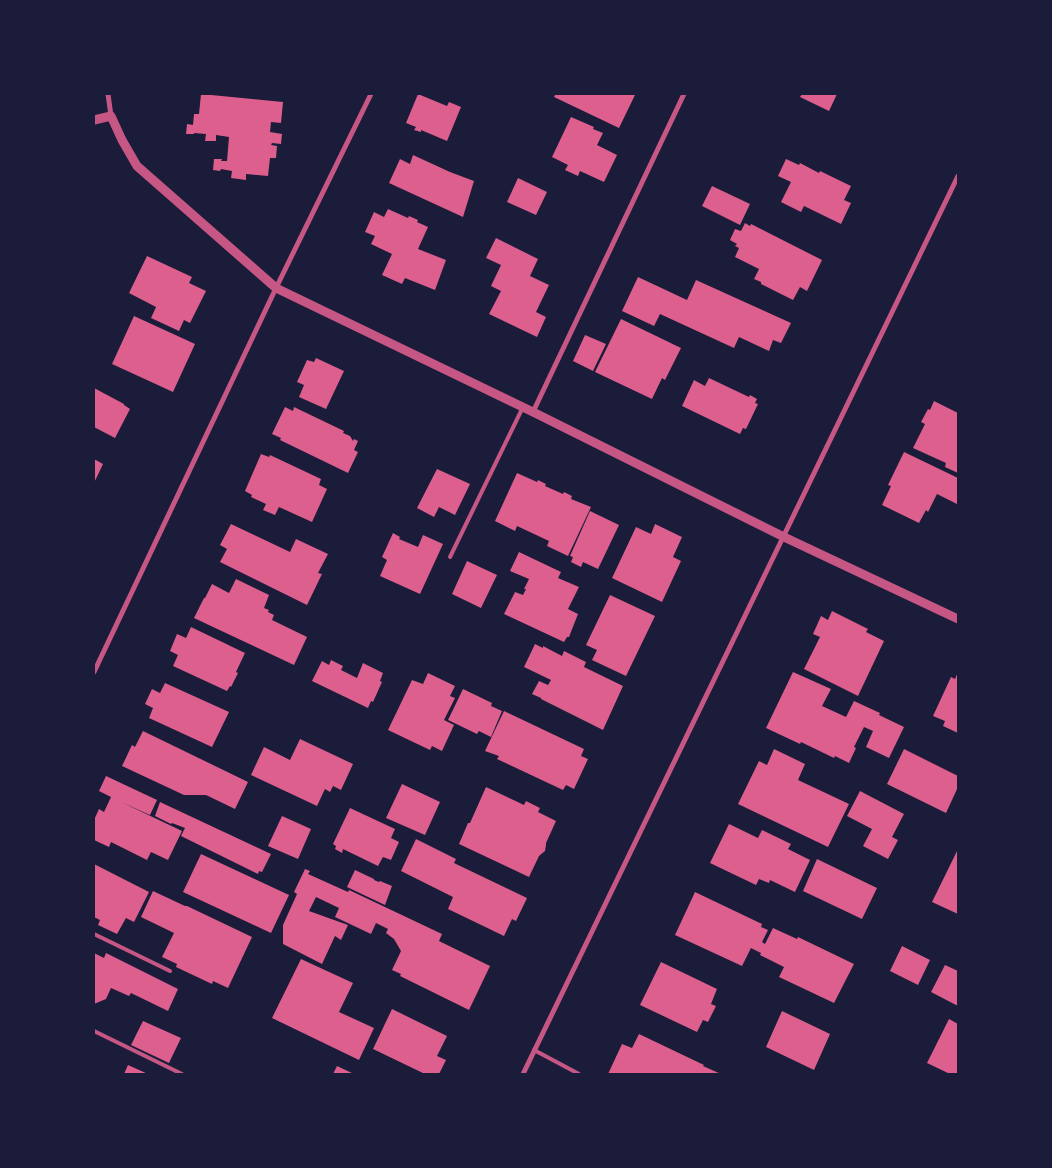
<!DOCTYPE html>
<style>
body{margin:0}
#map{position:relative;width:1052px;height:1168px;overflow:hidden;background:#1b1b3a;font-family:Arial,sans-serif}
canvas{display:block}
.frame{position:absolute;inset:0;border:95px solid #1b1b3a;pointer-events:none}
</style>
<div id="map">
<canvas width="1052" height="1168"></canvas>
<div class="frame"></div>
</div>
<script>
const ctx = document.querySelector('canvas').getContext('2d');
ctx.lineJoin = 'round';
function paint(path, color) {
  ctx.fillStyle = color;
  ctx.fill(path, 'evenodd');
}
function toPath(rows) {
  const path = new Path2D();
  for (const r of rows) {
    path.moveTo(r[0], r[1]);
    for (let i = 2; i < r.length; i += 2) path.lineTo(r[i], r[i + 1]);
  }
  return path;
}
function trace(path, color, width, dash) {
  ctx.strokeStyle = color;
  ctx.lineWidth = width;
  ctx.lineCap = dash ? 'butt' : 'round';
  ctx.setLineDash(dash || []);
  ctx.stroke(path);
}
paint(toPath([
 [201,94,283,102,281,123,271,122,270,132,282,134,281,144,272,143,271,145,277,146,276,158,270,158,268,176,246,174,246,180,231,178,232,171,221,169,220,171,213,170,214,159,222,159,221,161,227,161,229,137,216,135,216,141,205,141,206,134,194,133,194,134,186,134,187,124,193,125,194,114,199,114],
 [418,94,447,106,449,102,461,107,447,141,421,130,421,132,414,130,416,127,406,123],
 [552,94,632,94,635,95,619,128,554,97,555,95],
 [802,94,837,94,829,111,800,97],
 [571,117,594,127,593,129,603,133,597,145,617,155,604,182,580,171,578,176,565,170,568,165,552,157],
 [413,155,450,172,474,181,463,217,389,183,400,159,410,164],
 [786,159,799,165,800,163,819,173,820,171,851,186,844,200,851,203,841,224,804,206,801,212,781,202,791,182,778,176],
 [518,178,547,192,536,215,507,202],
 [712,186,750,204,740,225,702,206],
 [388,209,408,218,409,216,418,220,417,222,428,227,418,249,446,260,435,290,405,278,402,284,382,275,392,254,371,244,375,236,365,232,374,212,384,217],
 [745,223,750,226,751,224,822,260,807,291,800,287,793,300,761,284,761,282,754,279,759,269,735,257,739,248,735,246,737,244,730,240,735,229,741,231],
 [496,238,538,259,530,276,549,285,536,312,546,317,537,337,489,314,501,291,491,286,501,265,486,258],
 [147,256,192,277,189,283,206,291,190,323,184,320,179,331,151,318,156,307,129,293],
 [638,277,687,300,696,280,791,323,781,343,773,340,769,351,739,337,734,348,660,314,654,326,622,311],
 [134,316,195,344,173,392,112,364],
 [621,319,681,348,665,380,662,378,652,399,595,372],
 [585,335,606,344,593,371,573,361],
 [316,358,344,371,326,409,299,397,304,385,297,382,307,360,314,362],
 [709,378,749,397,750,395,757,399,755,403,758,404,746,429,743,428,740,434,682,406,694,380,705,386],
 [94,388,124,404,124,405,130,409,115,438,94,427],
 [934,401,958,413,958,473,945,467,946,463,913,448,925,424,921,422,928,409,930,410],
 [285,407,293,411,294,407,344,431,343,433,350,436,353,441,354,439,358,441,354,450,358,452,348,473,280,440,281,438,272,434],
 [904,452,958,478,957,504,937,494,928,512,926,510,919,523,882,505,891,486,888,485],
 [261,454,269,457,270,455,321,479,319,485,327,489,312,522,279,507,275,515,263,510,266,504,251,497,252,495,245,491],
 [94,459,103,464,94,483],
 [437,469,470,484,455,515,439,507,434,517,417,508],
 [517,473,537,482,538,480,546,484,545,486,563,494,564,492,572,496,571,499,591,507,568,556,547,546,549,541,517,526,515,531,495,521],
 [590,511,619,525,598,569,583,562,581,567,571,562,573,557,570,556],
 [231,524,290,552,296,539,328,554,318,573,322,574,307,605,220,562,227,549,220,545],
 [655,524,682,537,673,557,681,561,662,602,612,578,636,527,651,534],
 [393,533,400,537,399,539,418,547,423,535,443,544,420,594,380,576,387,560,382,557],
 [519,552,561,572,558,578,579,587,568,609,578,614,569,637,567,637,564,642,504,614,515,592,523,595,526,589,524,589,529,579,510,571],
 [467,561,497,575,481,608,452,594],
 [236,579,269,595,264,608,269,610,268,612,274,615,272,620,307,637,294,665,194,618,204,598,205,598,212,584,229,593],
 [610,595,655,616,626,676,592,660,597,650,586,645],
 [832,611,868,629,866,632,884,641,858,696,804,669,820,637,813,634,821,616,828,620],
 [191,627,245,653,236,672,238,673,231,687,230,686,227,691,173,666,178,655,170,651,177,634,186,638],
 [535,644,543,648,543,646,562,656,564,651,586,662,584,667,623,686,603,730,541,699,541,698,532,694,539,681,548,685,551,680,524,667],
 [331,660,343,666,341,670,357,678,363,663,383,673,380,681,382,682,373,702,371,701,368,708,312,681,322,661,329,665],
 [793,672,831,689,822,706,846,717,854,701,880,713,879,715,904,727,889,758,866,747,873,731,864,727,854,747,856,748,849,763,835,756,834,758,801,742,800,744,766,728],
 [958,672,958,733,943,726,945,721,933,716,951,677,955,679],
 [428,673,455,686,450,696,455,698,444,720,454,725,442,751,432,746,430,750,388,730,412,680,423,684],
 [165,683,229,712,212,747,149,718,153,708,145,704,152,689,160,693],
 [463,689,492,703,491,706,502,711,491,737,479,731,477,734,448,720],
 [504,711,584,749,581,756,588,759,574,789,566,785,563,790,497,759,499,756,485,751],
 [143,731,248,782,235,809,206,795,184,795,122,766,132,745,135,747],
 [300,739,353,764,341,790,333,786,330,792,325,789,317,806,251,775,264,747,290,760],
 [774,749,805,764,798,780,849,804,828,847,738,804,759,761,767,765],
 [904,749,958,776,958,787,946,813,887,784],
 [106,776,157,800,150,815,121,802,182,831,168,860,151,852,147,860,111,842,109,847,94,840,94,820,99,809,104,812,111,797,99,791],
 [402,784,440,802,425,835,386,818],
 [486,787,524,805,526,801,540,808,538,812,556,821,546,843,546,845,545,851,539,856,529,877,459,844,468,823,470,823],
 [860,791,904,814,892,837,898,840,888,859,863,846,872,829,847,816],
 [160,802,271,854,262,872,259,871,258,874,181,836,185,828,172,823,171,824,155,816],
 [350,808,395,829,391,838,399,842,391,860,383,857,378,866,343,849,342,853,335,849,336,846,333,844],
 [282,816,311,829,298,859,268,846],
 [729,824,758,838,762,830,791,844,788,849,810,860,795,892,770,880,769,883,759,879,756,885,710,863],
 [416,839,456,859,454,863,527,898,516,921,512,919,504,936,448,909,453,897,401,871],
 [958,849,958,914,932,902],
 [201,854,289,895,271,933,183,892],
 [817,859,877,888,862,919,803,891],
 [94,864,149,892,134,922,126,918,117,934,98,925,100,920,94,917],
 [305,869,310,871,308,874,348,892,349,890,442,934,439,941,490,966,469,1010,400,976,401,974,392,970,401,951,394,939,386,933,388,929,376,923,371,934,335,917,339,908,316,897,309,911,348,925,341,940,335,936,322,964,283,944,283,925,297,894,294,892],
 [355,870,374,879,374,880,379,882,380,881,392,886,385,905,347,887],
 [153,891,185,906,187,906,252,937,228,988,213,981,212,984,176,967,177,964,162,957,174,933,141,917],
 [695,892,762,924,761,927,768,930,762,942,765,944,773,928,797,939,798,937,854,964,834,1003,779,977,784,967,760,955,761,953,751,948,742,966,675,935],
 [902,946,930,960,918,985,890,971],
 [94,953,104,958,106,953,178,989,168,1011,131,993,129,996,111,988,106,999,94,1004],
 [301,959,353,983,339,1012,374,1028,359,1060,272,1018],
 [661,962,717,989,711,1004,716,1006,708,1022,703,1020,697,1032,640,1005],
 [945,965,958,971,958,1006,931,992],
 [392,1009,447,1036,437,1056,446,1060,439,1074,425,1074,373,1049],
 [782,1011,830,1034,814,1070,766,1047],
 [949,1019,958,1024,958,1074,950,1074,927,1063],
 [143,1021,181,1038,169,1063,131,1045],
 [639,1034,704,1065,703,1066,721,1074,608,1074,622,1044,632,1048],
 [128,1065,148,1074,124,1074],
 [337,1066,354,1074,333,1074]
]), '#dd5f8e');
trace(toPath([
 [450,557,523,407],
 [94,934,170,971],
 [94,1031,182,1074],
 [534,1050,579,1074]
]), '#c65784', 4);
trace(toPath([
 [108,94,111,116],
 [533,412,684,94],
 [94,672,276,288,371,94],
 [523,1074,958,176]
]), '#c65784', 5);
trace(toPath([
 [94,120,111,116,122,140,137,166,276,288,533,412,784,537,958,619]
]), '#c65784', 9);
</script>
